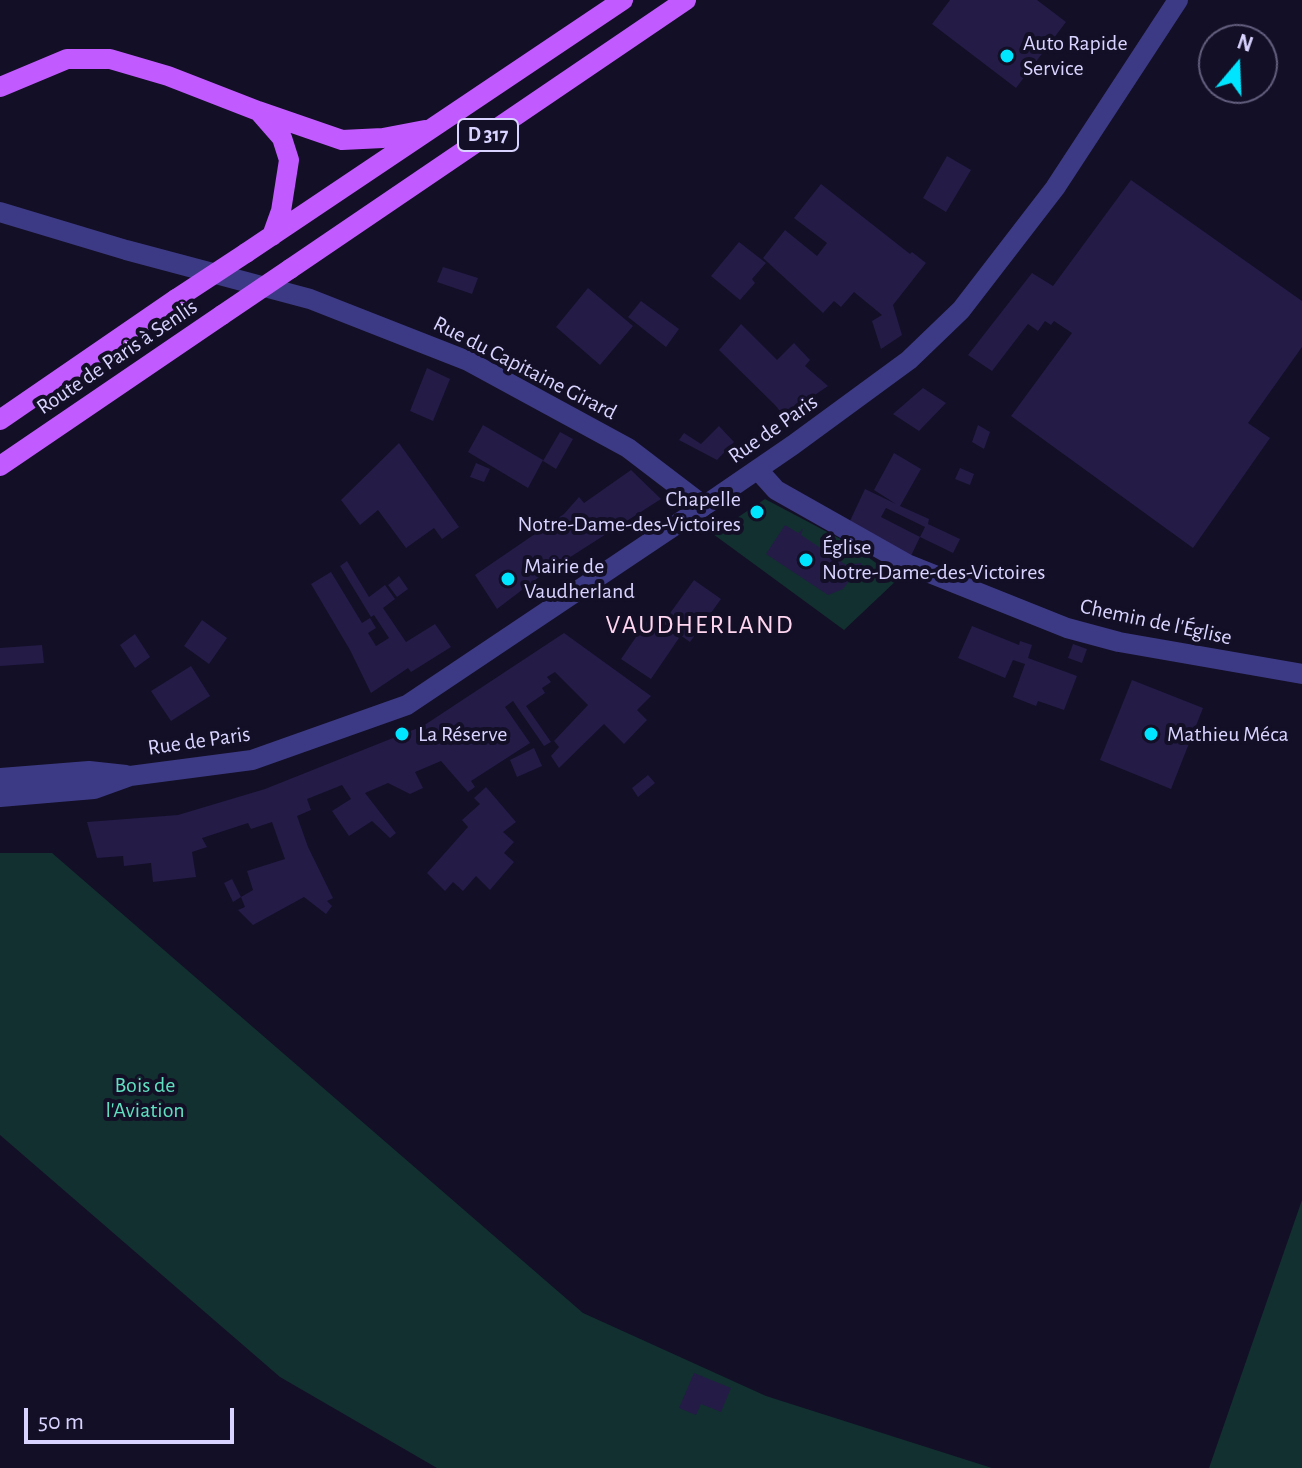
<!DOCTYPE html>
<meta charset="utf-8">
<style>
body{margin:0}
#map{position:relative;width:1302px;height:1468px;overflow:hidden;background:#130f26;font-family:"Alegreya Sans",sans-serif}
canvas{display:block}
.north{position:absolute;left:1198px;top:24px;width:80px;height:80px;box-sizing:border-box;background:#130f26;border:2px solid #625e7d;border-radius:50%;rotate:19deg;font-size:22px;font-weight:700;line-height:32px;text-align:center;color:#d9d4ff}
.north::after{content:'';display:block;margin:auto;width:28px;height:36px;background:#00e5ff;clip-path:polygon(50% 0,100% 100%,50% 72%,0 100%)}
.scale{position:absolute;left:24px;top:1408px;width:210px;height:36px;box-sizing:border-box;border:4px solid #d9d4ff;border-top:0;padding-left:10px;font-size:24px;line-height:28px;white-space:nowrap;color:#d9d4ff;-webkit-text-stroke:6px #130f26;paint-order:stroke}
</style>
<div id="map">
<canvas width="1302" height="1468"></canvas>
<div class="north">N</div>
<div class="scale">50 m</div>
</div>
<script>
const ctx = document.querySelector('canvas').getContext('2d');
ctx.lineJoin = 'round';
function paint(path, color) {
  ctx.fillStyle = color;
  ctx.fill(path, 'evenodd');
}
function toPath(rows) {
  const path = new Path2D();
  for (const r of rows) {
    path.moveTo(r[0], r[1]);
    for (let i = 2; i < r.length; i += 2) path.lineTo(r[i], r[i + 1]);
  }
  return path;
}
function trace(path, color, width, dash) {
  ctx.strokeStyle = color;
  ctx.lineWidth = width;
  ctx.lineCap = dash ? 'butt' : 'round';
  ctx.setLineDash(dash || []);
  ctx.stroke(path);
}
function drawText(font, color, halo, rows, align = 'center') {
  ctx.font = font + ' "Alegreya Sans",sans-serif';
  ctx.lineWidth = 8;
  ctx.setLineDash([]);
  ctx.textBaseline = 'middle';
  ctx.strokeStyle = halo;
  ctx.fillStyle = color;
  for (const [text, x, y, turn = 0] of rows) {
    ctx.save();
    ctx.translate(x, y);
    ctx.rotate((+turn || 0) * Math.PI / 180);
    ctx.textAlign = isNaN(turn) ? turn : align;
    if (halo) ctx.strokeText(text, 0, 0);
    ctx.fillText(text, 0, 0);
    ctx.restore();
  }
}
paint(toPath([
 [765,499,850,544,898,579,844,630,713,534],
 [0,853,52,853,583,1313,766,1396,992,1468,437,1468,280,1377,0,1135],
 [1302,1200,1302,1468,1209,1468]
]), '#12302f');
paint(toPath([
 [950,0,1037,0,1066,22,1016,88,932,24],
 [947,156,971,170,946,212,923,198],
 [1131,180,1302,301,1302,347,1248,423,1270,438,1193,548,1011,416,1072,333,1054,321,1051,325,1045,321,1038,331,1028,324,992,371,968,355,1032,273,1053,286],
 [821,184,910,254,912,252,926,263,893,305,902,335,881,349,872,321,882,315,854,292,841,307,834,301,823,313,763,258,785,230,817,256,827,243,794,218],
 [739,242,766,263,752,279,755,283,740,300,711,276],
 [443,267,478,278,472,294,437,282],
 [588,288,633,326,600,365,556,327],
 [641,301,679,329,666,347,628,317],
 [741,324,777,360,794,343,810,360,805,366,828,386,784,416,775,405,719,350],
 [427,368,450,379,433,421,410,411],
 [923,388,946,403,919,431,893,414],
 [483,425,543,460,528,488,468,452],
 [978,425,990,432,984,449,972,442],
 [719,426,734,442,717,460,679,440,684,433,701,444],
 [560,432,573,439,556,469,543,461],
 [399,443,459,527,442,539,434,528,406,548,378,510,360,525,341,500],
 [894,453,921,469,900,506,929,519,928,524,960,539,953,553,920,537,911,556,849,523,865,489,896,504,874,490],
 [886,508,925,527,920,537,881,517],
 [476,463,490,469,484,482,470,477],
 [960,468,974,474,970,485,955,479],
 [631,470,661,499,539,577,497,609,475,575,564,514,579,497,584,503],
 [785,525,798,533,803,529,801,535,846,565,861,563,863,578,850,580,843,589,828,595,766,554],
 [347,561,369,597,385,585,395,599,383,608,406,642,435,624,451,647,411,672,408,668,371,693,350,650,311,584,331,572,362,623,370,618,376,628,368,633,376,646,389,638,374,615,371,617,340,566],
 [399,576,408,589,397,597,388,585],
 [694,580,721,599,690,642,663,623],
 [649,618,679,638,651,679,621,659],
 [202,620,227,638,209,664,184,646],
 [972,626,1019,645,1020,641,1032,645,1028,658,1077,676,1064,710,1038,701,1036,706,1013,697,1025,664,1013,660,1005,678,958,658],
 [564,633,651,696,637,710,647,720,624,744,604,724,559,768,551,756,559,747,554,741,588,705,555,672,547,677,551,682,542,688,545,693,526,706,551,742,544,746,513,701,505,707,530,743,471,781,475,787,468,792,441,761,415,772,423,788,410,794,388,783,365,793,396,833,390,838,372,821,349,836,332,811,351,799,342,785,307,799,311,810,297,816,308,847,333,898,327,901,332,906,326,914,304,897,253,925,238,910,245,907,241,897,253,890,247,871,285,859,272,822,251,829,248,823,202,838,207,847,192,852,196,877,153,882,151,863,124,866,123,856,97,858,87,822,178,815,265,789,423,726],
 [135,634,150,657,135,668,120,645],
 [1073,644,1087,649,1082,663,1068,658],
 [42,645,44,663,0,666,0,648],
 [191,666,210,696,171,721,151,691],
 [1132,680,1203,708,1171,789,1100,760],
 [534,748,542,766,517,777,510,760],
 [648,775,655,783,638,797,632,788],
 [486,787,516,822,503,832,514,842,504,853,514,862,490,890,476,876,463,891,453,882,445,891,427,873,468,827,462,820,480,804,474,798],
 [232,879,241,897,233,902,224,883],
 [694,1373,731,1388,721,1412,701,1404,696,1415,679,1408]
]), '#241b47');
trace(toPath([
 [758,470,776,490,907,564,1067,628,1119,642,1302,674],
 [704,506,793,445,909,360,961,310,1055,188,1178,0]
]), '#3d3a85', 20);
trace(toPath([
 [0,212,126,250,310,299,468,361,628,448,704,506,407,705,252,760,130,776,94,789,0,797],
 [0,778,89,771,126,775]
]), '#3d3a85', 20);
trace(toPath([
 [0,87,67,59,110,59,168,76,258,111,342,140,383,138,425,130],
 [261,114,282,138,289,160,281,211,272,236],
 [246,253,623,0],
 [290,269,686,0],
 [0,420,176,299],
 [0,466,222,315]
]), '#c25bff', 20);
trace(toPath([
 [176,299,246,253],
 [222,315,290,269]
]), '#c25bff', 20);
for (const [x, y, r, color] of [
 [1007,56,8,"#00e5ff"],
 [757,512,8,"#00e5ff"],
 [806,560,8,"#00e5ff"],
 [508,579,8,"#00e5ff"],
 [402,734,8,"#00e5ff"],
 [1151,734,8,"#00e5ff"]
]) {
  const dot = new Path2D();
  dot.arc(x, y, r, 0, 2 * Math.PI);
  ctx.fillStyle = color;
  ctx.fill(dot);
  trace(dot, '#130f26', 3);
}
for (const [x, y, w] of [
 [488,135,60]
]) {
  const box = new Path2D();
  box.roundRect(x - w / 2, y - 16, w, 32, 6);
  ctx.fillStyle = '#130f26';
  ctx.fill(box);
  trace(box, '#d9d4ff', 2);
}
drawText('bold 20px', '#d9d4ff', null, [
 ["D 317",488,135]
]);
drawText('22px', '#d9d4ff', '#130f26', [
 ["Auto Rapide",1023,43],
 ["Service",1023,68],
 ["Chapelle",741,499,"right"],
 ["Notre-Dame-des-Victoires",741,524,"right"],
 ["Église",822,547],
 ["Notre-Dame-des-Victoires",822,572],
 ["Mairie de",524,566],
 ["Vaudherland",524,591],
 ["La Réserve",418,734],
 ["Mathieu Méca",1167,734]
], 'left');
drawText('22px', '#d9d4ff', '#130f26', [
 ["Route de Paris à Senlis",117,357,-34],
 ["Rue du Capitaine Girard",525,368,27],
 ["Rue de Paris",773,429,-35],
 ["Chemin de l'Église",1156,622,12],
 ["Rue de Paris",199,741,-8]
]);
drawText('22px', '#5fe0c0', '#130f26', [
 ["Bois de",145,1085],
 ["l'Aviation",145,1110]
]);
ctx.letterSpacing = '2px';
drawText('26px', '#ffd6f0', '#130f26', [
 ["VAUDHERLAND",700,625]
]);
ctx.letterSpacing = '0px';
</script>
